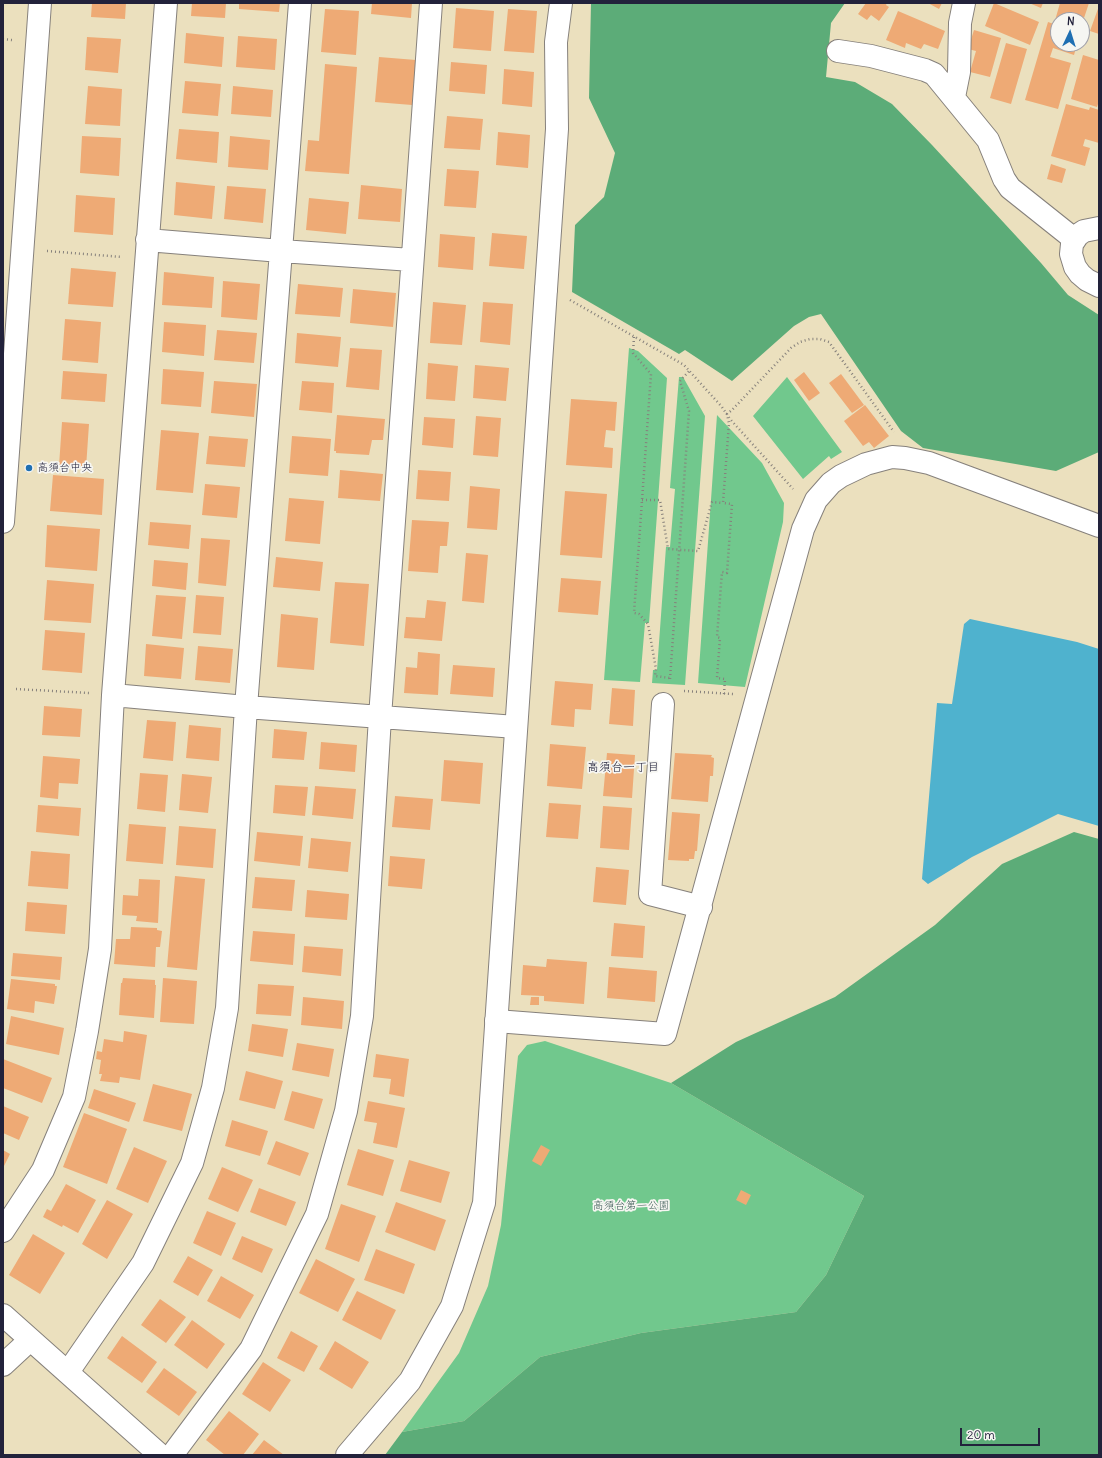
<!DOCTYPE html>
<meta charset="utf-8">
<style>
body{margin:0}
#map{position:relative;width:1102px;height:1458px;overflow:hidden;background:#ebe0be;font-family:Delius,sans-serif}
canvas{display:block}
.frame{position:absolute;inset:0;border:4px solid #22223b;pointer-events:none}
.north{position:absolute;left:1050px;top:12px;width:40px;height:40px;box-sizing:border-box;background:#f6f6f2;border:1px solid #a1a1a9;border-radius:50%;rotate:4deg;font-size:11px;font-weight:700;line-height:16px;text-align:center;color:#22223b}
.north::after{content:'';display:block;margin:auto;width:14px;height:18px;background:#1f6fb2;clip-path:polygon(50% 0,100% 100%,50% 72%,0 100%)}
.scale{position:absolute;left:960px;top:1428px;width:80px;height:18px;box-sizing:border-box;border:2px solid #22223b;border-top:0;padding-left:5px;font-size:12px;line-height:14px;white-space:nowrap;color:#22223b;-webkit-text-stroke:3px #f6f6f2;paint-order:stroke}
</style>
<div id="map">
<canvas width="1102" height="1458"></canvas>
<div class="frame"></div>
<div class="north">N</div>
<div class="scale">20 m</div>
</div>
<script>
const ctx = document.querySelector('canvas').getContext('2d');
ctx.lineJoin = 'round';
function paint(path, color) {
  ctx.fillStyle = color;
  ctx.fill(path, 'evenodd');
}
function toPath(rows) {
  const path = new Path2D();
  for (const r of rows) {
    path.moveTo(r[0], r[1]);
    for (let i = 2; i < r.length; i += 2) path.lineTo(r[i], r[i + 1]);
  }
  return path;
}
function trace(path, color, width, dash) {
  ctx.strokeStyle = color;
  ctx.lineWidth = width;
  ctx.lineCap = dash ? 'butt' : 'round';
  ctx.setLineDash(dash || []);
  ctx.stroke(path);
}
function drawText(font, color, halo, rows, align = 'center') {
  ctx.font = font + ' Delius,"Klee One",sans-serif';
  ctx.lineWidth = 3.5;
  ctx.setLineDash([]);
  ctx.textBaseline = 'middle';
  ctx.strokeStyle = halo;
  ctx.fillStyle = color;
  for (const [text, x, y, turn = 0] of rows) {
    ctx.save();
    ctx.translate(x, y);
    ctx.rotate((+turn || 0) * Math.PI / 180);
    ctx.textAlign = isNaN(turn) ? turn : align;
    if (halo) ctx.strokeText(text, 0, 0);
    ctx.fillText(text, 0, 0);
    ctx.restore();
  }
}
paint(toPath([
 [629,348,638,351,667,378,649,623,645,623,640,682,604,680],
 [679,377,683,377,705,416,685,685,652,683,653,670,657,670,666,547,670,547,675,489,670,488],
 [787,377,842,452,831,459,829,456,803,479,753,416],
 [717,415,762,463,784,503,783,522,745,687,698,683],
 [545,1041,671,1083,864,1196,826,1275,796,1312,641,1333,540,1357,464,1421,402,1432,459,1353,488,1286,501,1225,518,1056,527,1045]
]), '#71c88d');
paint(toPath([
 [591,3,845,3,831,23,826,77,855,82,892,104,932,145,1041,263,1068,295,1099,315,1099,452,1056,471,923,448,901,431,821,314,809,317,794,326,732,381,685,350,679,354,572,292,575,225,604,197,615,153,589,98],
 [1074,832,1099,839,1099,1455,385,1455,402,1432,464,1421,540,1357,641,1333,796,1312,826,1275,864,1196,671,1083,736,1042,835,997,935,925,1002,864]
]), '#5cac78');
paint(toPath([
 [970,619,1077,642,1099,649,1099,826,1058,814,972,857,928,884,922,879,937,703,952,704,964,624]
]), '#4fb2ce');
paint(toPath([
 [92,3,126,3,125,19,91,17],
 [192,3,226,3,225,18,191,16],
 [239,3,280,3,279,12,239,9],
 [372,3,412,3,411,18,371,14],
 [866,3,887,3,886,5,889,7,879,21,871,15,867,20,858,14],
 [928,3,942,3,939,9],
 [994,3,1039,22,1030,45,985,26],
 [1029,3,1043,3,1041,8],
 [1060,3,1089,3,1084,18,1069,14,1067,20,1058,20,1058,44,1077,44,1074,55,1053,48,1050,57,1071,63,1058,109,1025,100,1048,22,1054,24],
 [1099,6,1099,34,1090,31],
 [456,8,494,11,491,51,453,48],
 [325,9,359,11,356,55,321,52],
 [508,9,537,11,534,53,504,51],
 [898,11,945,31,938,49,924,44,921,49,906,43,905,48,886,40],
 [974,30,1001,38,990,77,970,72,976,51,968,49],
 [186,33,224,37,222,67,184,63],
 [238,36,277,39,275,70,236,67],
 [87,37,121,39,118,73,85,70],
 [1006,43,1027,49,1011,104,990,98],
 [1083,55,1099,60,1099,101,1097,107,1071,99],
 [379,57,416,60,412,105,375,102],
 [451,62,487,65,485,94,449,91],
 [325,64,357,67,349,174,305,171,308,140,319,141],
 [504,69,534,72,532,107,502,104],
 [185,81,221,84,218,116,182,113],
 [88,86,122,89,120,126,85,124],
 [233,86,273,90,271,117,231,114],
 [1066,104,1089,110,1090,107,1099,110,1099,143,1085,139,1083,146,1090,148,1085,166,1051,156],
 [447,116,483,119,480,150,444,148],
 [179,129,219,132,217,163,176,159],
 [498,132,530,135,528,168,496,165],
 [82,136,121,138,119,176,80,173],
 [230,136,270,140,268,170,228,167],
 [1051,164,1066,169,1062,183,1047,179],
 [447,169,479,171,476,208,444,206],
 [176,182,215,186,212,219,174,215],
 [361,185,402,189,400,222,358,219],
 [227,186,266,189,263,223,224,219],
 [76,195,115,198,113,235,74,232],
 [309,198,349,202,346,234,306,230],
 [492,233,527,236,524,269,489,266],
 [440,234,475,237,473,270,438,267],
 [71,268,116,272,113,307,68,304],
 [164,272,214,277,212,308,162,305],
 [223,281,260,284,257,320,221,317],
 [298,284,343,288,340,317,295,314],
 [353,289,396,293,393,327,350,323],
 [433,302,466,305,462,345,430,343],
 [483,302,513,304,510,345,480,342],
 [65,319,101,322,98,363,62,360],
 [164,322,206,325,204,356,162,352],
 [217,330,257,333,254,363,214,360],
 [297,333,341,337,338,367,295,363],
 [350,348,382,350,379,390,346,387],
 [428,363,458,366,455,401,426,399],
 [475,365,509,368,506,401,473,398],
 [163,369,204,372,201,407,161,404],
 [63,371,107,374,105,402,61,399],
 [804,372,820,393,809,401,794,380],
 [841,374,864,405,852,413,829,383],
 [214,381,257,384,254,417,211,413],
 [302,381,334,383,332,413,299,410],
 [571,399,617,402,615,431,606,430,604,447,613,448,612,468,566,465],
 [865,405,889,436,874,448,869,442,863,446,844,421],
 [337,415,385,419,383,440,372,440,369,455,336,453,336,451,334,451],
 [476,416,501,418,498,457,473,455],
 [424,417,455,419,453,448,422,445],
 [62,422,89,424,86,468,59,466],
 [161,430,199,433,193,493,156,490],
 [209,436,248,439,245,467,206,464],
 [292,436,331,439,328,476,289,473],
 [340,470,383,474,380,501,338,498],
 [418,470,451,472,449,501,416,499],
 [53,475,104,479,102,515,50,511],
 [205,484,240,487,237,518,202,515],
 [470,486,500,489,497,530,467,528],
 [565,491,607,494,602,558,560,555],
 [289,498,324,501,320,544,285,541],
 [412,520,449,522,447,546,440,546,438,573,408,571],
 [150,522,191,525,189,549,148,545],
 [47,525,100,529,97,571,45,567],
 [201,538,230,540,226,586,198,583],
 [466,553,488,555,484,603,462,601],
 [276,557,323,562,320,591,273,587],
 [154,560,188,563,186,590,152,586],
 [561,578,601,581,598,615,558,612],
 [47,580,94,584,91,623,44,620],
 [335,582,369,584,364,646,330,643],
 [156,595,186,597,182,639,152,636],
 [196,595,224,597,221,635,193,633],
 [427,600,446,602,442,641,404,638,406,617,425,618],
 [281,614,318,618,314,670,277,667],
 [45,630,85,633,82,673,42,670],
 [146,644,184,648,181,679,144,676],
 [198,646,233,649,230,683,195,680],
 [418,652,440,654,438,695,404,693,406,667,417,668],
 [453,665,495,668,493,697,450,694],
 [555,681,593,684,591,710,575,709,574,727,551,725],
 [612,688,635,690,633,726,609,724],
 [44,706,82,709,80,737,42,735],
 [147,720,176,722,173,761,143,758],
 [189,725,221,728,219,761,186,758],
 [274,729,307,732,304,760,272,758],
 [321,742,357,745,355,772,319,769],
 [550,744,586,747,582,789,547,786],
 [607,753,635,755,632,798,603,796],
 [675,753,712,755,711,757,714,758,713,776,710,776,708,802,671,799],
 [43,756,80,759,78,784,59,783,58,799,40,797],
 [444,760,483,763,480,804,441,801],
 [140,773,168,775,165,812,137,809],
 [182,774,212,777,208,813,179,810],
 [275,785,308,787,305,816,273,813],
 [315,786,356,789,353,819,312,815],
 [395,796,433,799,430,830,392,827],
 [549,803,581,805,578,839,546,837],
 [38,805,81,808,79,836,36,832],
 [603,806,632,808,629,850,600,848],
 [672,812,700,814,697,851,695,851,694,859,689,859,689,861,668,860],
 [129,824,166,827,163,864,126,861],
 [179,826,216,829,213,868,176,865],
 [257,832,303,836,300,866,254,861],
 [311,838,351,842,348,872,308,868],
 [31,851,70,854,68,889,28,886],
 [390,856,425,859,422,889,388,886],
 [596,867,629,870,626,905,593,902],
 [175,876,205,879,197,970,167,967],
 [255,877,295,880,292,911,252,908],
 [139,879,160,880,158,923,136,921,137,916,122,915,123,895,138,896],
 [307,890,349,894,347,920,305,917],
 [27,902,67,905,65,934,25,931],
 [614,923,645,926,643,958,611,956],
 [131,927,157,928,157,930,162,931,160,947,156,947,155,967,114,964,116,939,130,939],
 [253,931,295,934,293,965,250,961],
 [304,946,343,949,341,976,302,972],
 [13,953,62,957,60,980,11,976],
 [547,959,587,962,584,1004,544,1001,544,996,521,995,523,965,546,967],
 [609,967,657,971,655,1002,607,998],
 [123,978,155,980,155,985,156,985,154,1018,119,1015,121,983,122,983],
 [163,978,197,981,194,1024,160,1022],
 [11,979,55,984,55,986,57,986,54,1004,35,1001,34,1013,7,1009],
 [258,984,294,986,291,1016,256,1014],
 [303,997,344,1001,342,1029,301,1025],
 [531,997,539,997,539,1005,530,1005],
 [11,1016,64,1028,59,1055,6,1044],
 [252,1024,288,1029,283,1057,248,1051],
 [124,1031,147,1035,140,1080,120,1077,119,1083,100,1081,102,1074,99,1074,101,1060,96,1059,97,1051,102,1052,104,1039,123,1042],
 [297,1043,334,1049,329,1077,292,1070],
 [376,1054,409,1059,404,1097,389,1094,391,1079,373,1077],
 [3,1059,52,1078,42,1103,3,1088],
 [246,1071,283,1081,275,1109,239,1100],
 [153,1084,192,1094,182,1131,143,1121],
 [94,1089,136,1103,129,1122,88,1108],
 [292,1091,323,1099,314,1129,284,1120],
 [368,1101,405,1108,397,1148,373,1143,377,1123,364,1121],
 [3,1106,29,1117,19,1140,3,1133],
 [84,1113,127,1129,107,1184,63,1167],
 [232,1120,268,1131,260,1156,225,1146],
 [276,1141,309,1153,300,1176,267,1164],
 [541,1145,550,1150,541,1166,532,1161],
 [134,1147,167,1161,148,1203,116,1189],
 [358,1149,394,1160,383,1196,347,1185],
 [3,1150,10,1154,3,1168],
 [409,1160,450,1172,441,1203,400,1191],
 [222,1167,253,1180,238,1212,208,1199],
 [66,1184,96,1200,78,1233,63,1225,62,1227,43,1217,47,1209,51,1211],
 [259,1188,296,1202,286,1226,250,1212],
 [741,1190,751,1195,746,1205,736,1200],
 [107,1200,133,1214,107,1259,82,1244],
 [396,1202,446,1220,435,1251,385,1232],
 [341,1204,376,1216,359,1262,325,1249],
 [207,1211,236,1223,221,1256,193,1243],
 [33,1234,65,1253,40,1294,9,1275],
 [242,1236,273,1249,262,1273,232,1259],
 [376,1249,415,1264,404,1294,364,1280],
 [188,1256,213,1270,198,1296,173,1282],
 [316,1259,355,1279,338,1312,299,1293],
 [221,1276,254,1295,240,1319,207,1301],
 [357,1291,396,1310,381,1340,342,1320],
 [160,1299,186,1317,166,1343,141,1325],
 [192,1320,225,1344,207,1369,174,1345],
 [291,1331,318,1346,304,1372,277,1358],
 [122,1336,157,1362,142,1383,107,1358],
 [335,1341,369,1362,352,1389,319,1369],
 [263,1362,291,1380,270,1412,242,1394],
 [164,1368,197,1392,179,1416,146,1392],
 [229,1411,259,1434,243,1455,225,1455,206,1440],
 [264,1440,284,1455,252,1455]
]), '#eeaa75');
const minor = toPath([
 [838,51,871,56,925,70,934,74,988,140,1004,179,1010,188,1074,239],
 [954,97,959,72,960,23,964,3],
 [1099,228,1084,231,1078,235,1072,244,1071,254,1075,267,1080,274,1087,280,1099,286],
 [147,240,281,251,412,260],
 [546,289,557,129,556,42,561,3],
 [113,695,246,707,516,727],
 [663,704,650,894,701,907],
 [496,1021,665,1034,803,529,816,500,831,483,841,476,866,464,892,457,905,458,929,463,1099,526],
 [3,1231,43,1170,74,1097,87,1031,100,949,113,695,166,3],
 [3,1365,30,1340],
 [68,1372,143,1263,192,1163,213,1088,227,1008,246,707,300,3],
 [172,1455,251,1349,317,1214,346,1111,362,1016,380,717,431,3]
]);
const tertiary = toPath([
 [3,522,40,3],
 [3,1315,160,1455],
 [347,1455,410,1381,452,1306,484,1203,546,289]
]);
trace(minor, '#86817c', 24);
trace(tertiary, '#86817c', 24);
trace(toPath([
 [3,39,12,40],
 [47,251,122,257],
 [570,300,684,365,722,407,730,419,793,489],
 [634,337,633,353,651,374,634,613,639,614,648,624,656,669,655,676,670,678],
 [642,500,660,500,668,549,698,551,712,502,723,503],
 [670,679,689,411,680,381,689,371],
 [16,689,89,693],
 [684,691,733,694],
 [724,694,725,679,717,678,720,638,717,637,722,572,727,573,732,504,723,503,729,423,727,414,732,410,791,348,800,342,810,339,820,339,829,342,894,432]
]), '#86817c', 2.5, [1, 3]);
trace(minor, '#fff', 22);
trace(tertiary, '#fff', 22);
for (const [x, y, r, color] of [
 [29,468,4,"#1f6fb2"]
]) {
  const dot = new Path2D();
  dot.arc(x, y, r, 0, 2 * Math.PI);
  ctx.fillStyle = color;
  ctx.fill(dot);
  trace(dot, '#f6f6f2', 1.5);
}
drawText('11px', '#22223b', '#f6f6f2', [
 ["高須台中央",37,468]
], 'left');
drawText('11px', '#3e5c58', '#f6f6f2', [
 ["高須台第一公園",631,1206]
]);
drawText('12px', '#22223b', '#f6f6f2', [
 ["高須台一丁目",623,768]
]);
</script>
